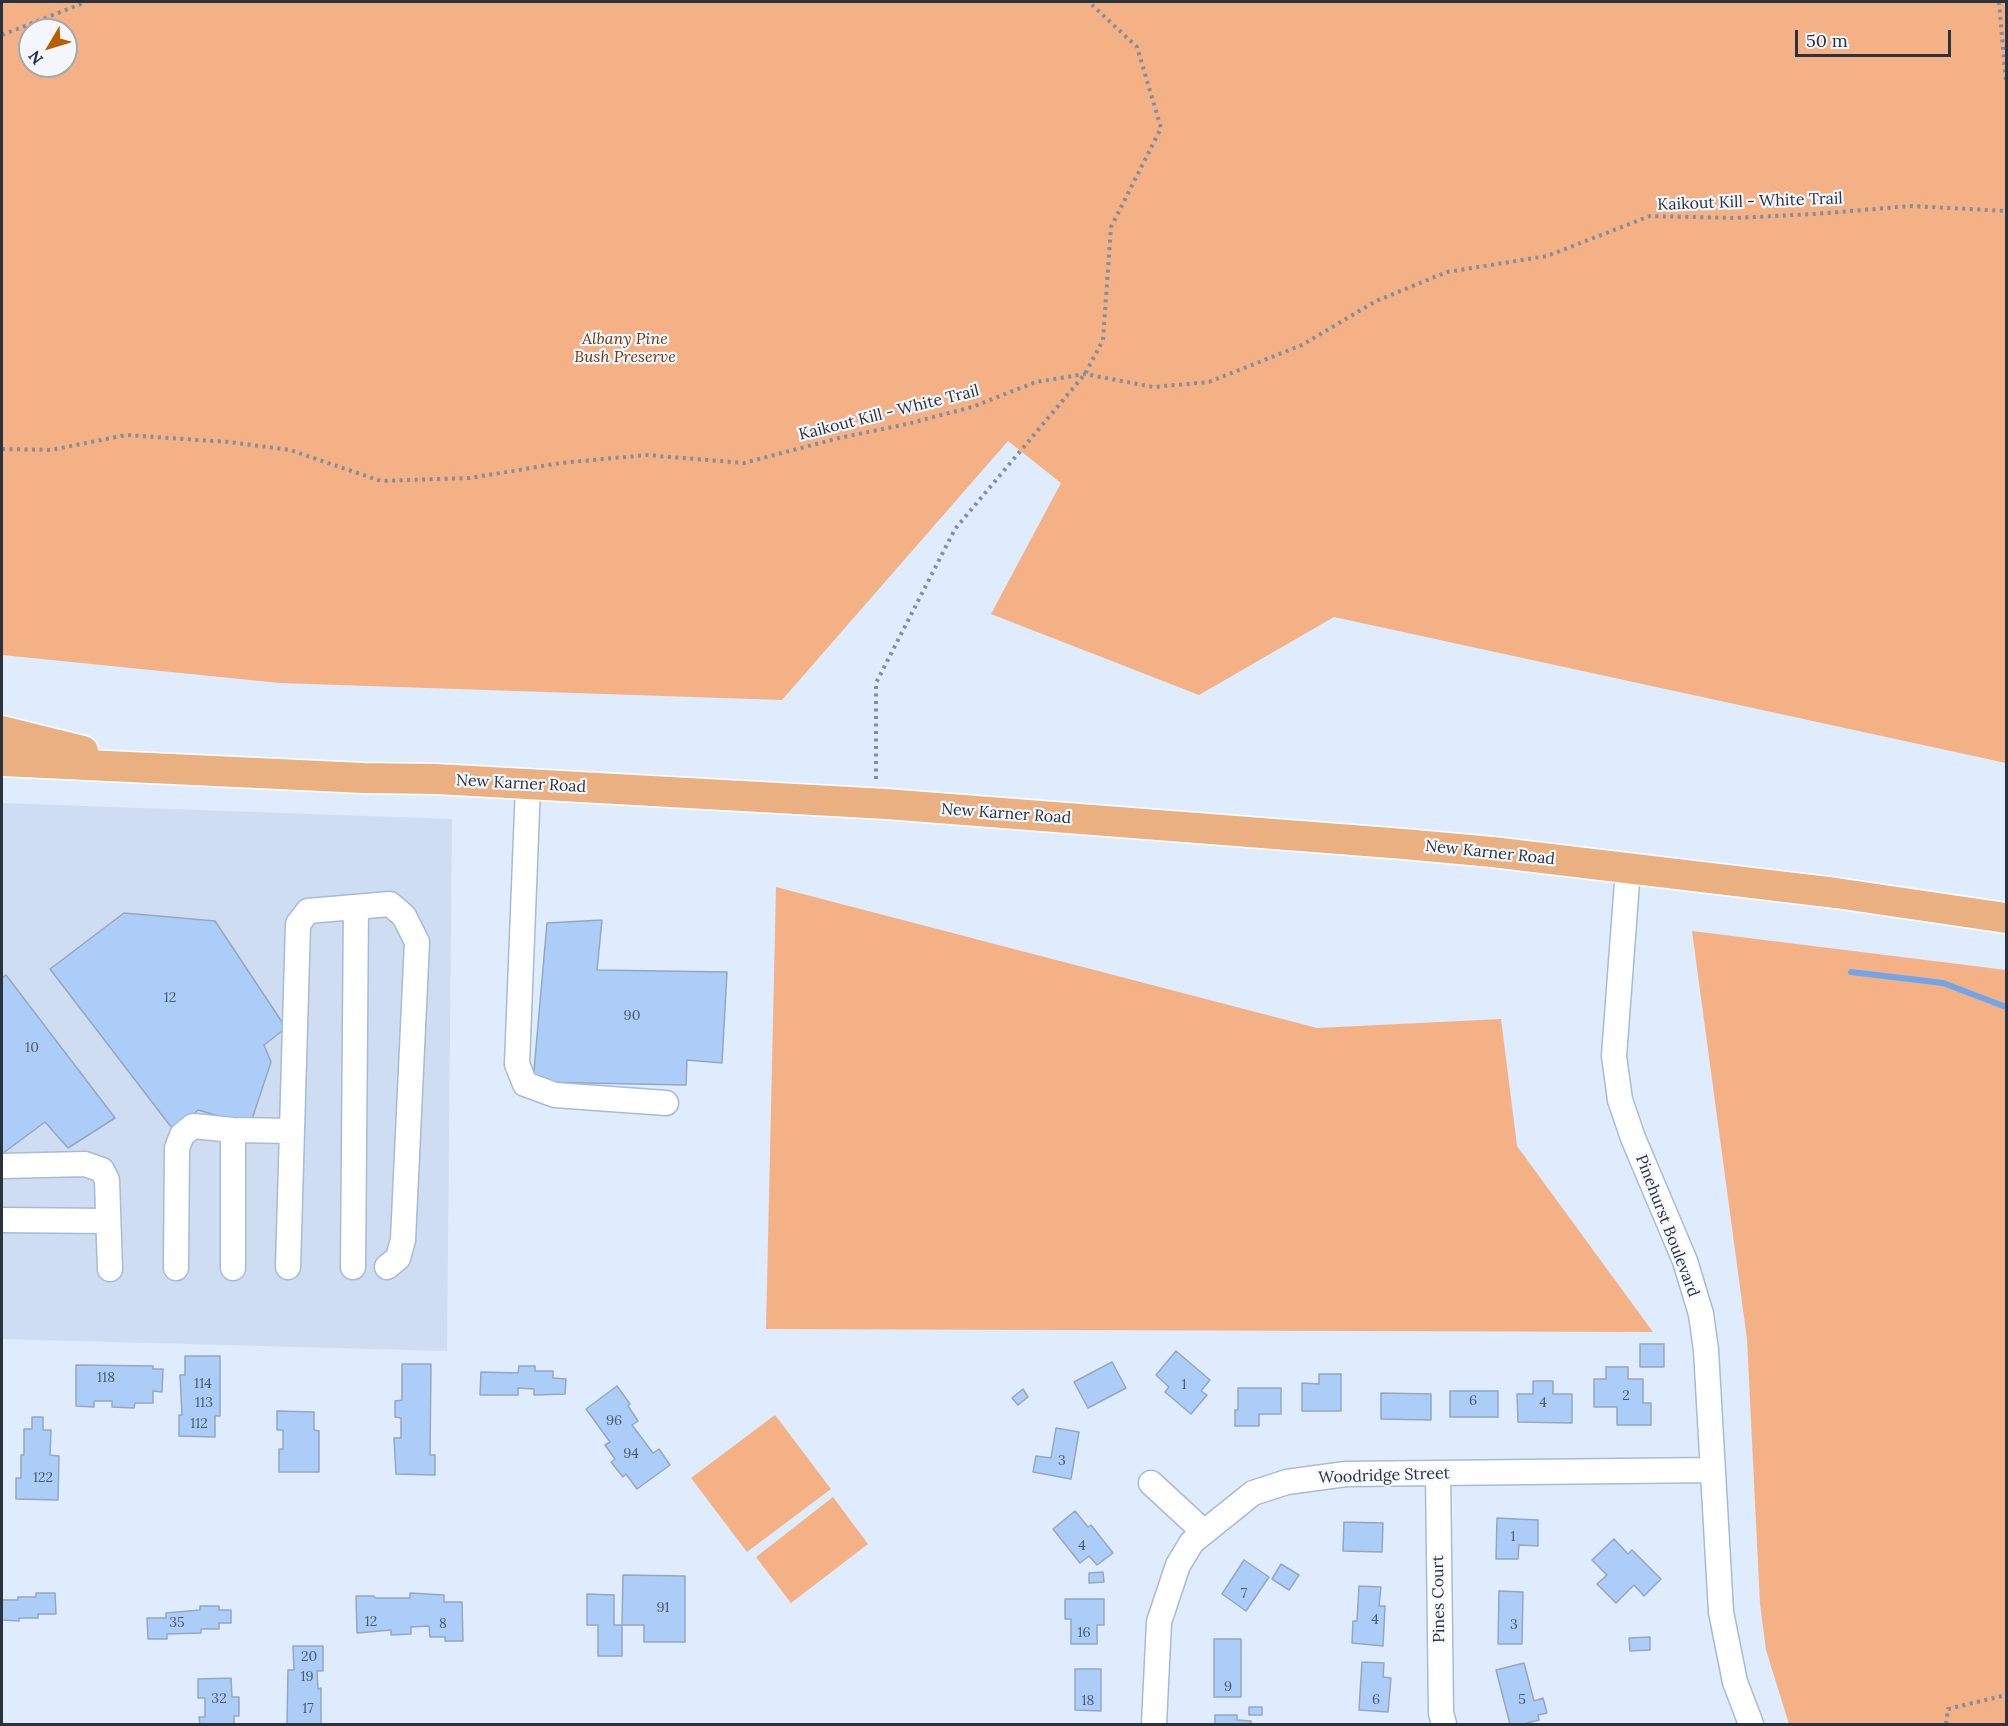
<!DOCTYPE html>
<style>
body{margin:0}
#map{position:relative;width:2008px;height:1726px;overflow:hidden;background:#dfecfd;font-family:Lora,serif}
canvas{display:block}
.frame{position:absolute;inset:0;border:3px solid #2a323d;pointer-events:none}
.north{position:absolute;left:18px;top:18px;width:60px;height:60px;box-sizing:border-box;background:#f4f8fe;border:2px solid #a3a9b1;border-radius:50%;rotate:232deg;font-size:16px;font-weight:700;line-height:24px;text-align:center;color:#2a323d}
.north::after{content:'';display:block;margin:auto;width:21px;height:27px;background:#ba5e03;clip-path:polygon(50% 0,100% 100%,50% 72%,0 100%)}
.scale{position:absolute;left:1795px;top:30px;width:156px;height:27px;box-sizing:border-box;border:3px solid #2a323d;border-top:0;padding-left:8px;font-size:18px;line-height:21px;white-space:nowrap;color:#2a323d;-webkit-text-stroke:4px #f4f8fe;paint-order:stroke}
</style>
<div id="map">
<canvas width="2008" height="1726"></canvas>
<div class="frame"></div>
<div class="north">N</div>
<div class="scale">50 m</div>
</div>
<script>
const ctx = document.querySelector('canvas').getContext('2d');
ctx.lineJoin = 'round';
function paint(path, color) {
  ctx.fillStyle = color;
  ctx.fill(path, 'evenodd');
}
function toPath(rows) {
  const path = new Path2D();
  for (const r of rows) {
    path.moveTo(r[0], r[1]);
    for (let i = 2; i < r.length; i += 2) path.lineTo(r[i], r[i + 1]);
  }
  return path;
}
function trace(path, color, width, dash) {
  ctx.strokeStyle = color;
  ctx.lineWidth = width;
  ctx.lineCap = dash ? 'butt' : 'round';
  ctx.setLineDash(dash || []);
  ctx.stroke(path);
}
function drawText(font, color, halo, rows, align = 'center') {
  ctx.font = font + ' Lora,serif';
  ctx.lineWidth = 4.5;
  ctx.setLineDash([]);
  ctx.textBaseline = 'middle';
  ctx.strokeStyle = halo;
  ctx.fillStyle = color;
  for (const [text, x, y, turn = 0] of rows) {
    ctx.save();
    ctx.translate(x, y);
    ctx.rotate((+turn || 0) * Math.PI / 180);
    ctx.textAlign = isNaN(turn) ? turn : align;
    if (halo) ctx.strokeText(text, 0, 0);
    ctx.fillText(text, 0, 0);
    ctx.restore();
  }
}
paint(toPath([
 [2,803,452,819,447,1351,2,1339]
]), '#ceddf1');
paint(toPath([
 [2,2,2006,2,2006,763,1334,617,1199,695,991,614,1061,483,1008,441,782,700,280,683,2,655],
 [30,30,66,30,66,66,30,66],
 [776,887,1317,1028,1501,1019,1517,1146,1653,1332,766,1329],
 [1692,931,2006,970,2006,1724,1789,1724,1766,1650,1760,1604,1747,1339],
 [775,1415,831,1489,747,1552,691,1478],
 [833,1497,868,1544,791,1603,756,1557]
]), '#f4b185');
trace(toPath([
 [1851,972,1943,983,2006,1007]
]), '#70a4eb', 6);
const building = toPath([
 [124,913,215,921,286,1028,264,1045,271,1062,250,1125,198,1110,175,1132,50,969,124,913],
 [602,920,597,970,727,972,722,1063,687,1060,686,1085,533,1082,547,923,602,920],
 [6,975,115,1118,68,1148,45,1122,2,1154,2,978,6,975],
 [1640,1344,1664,1344,1664,1367,1640,1367,1640,1344],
 [1176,1351,1210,1380,1201,1391,1207,1395,1191,1414,1165,1392,1169,1387,1156,1375,1176,1351],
 [185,1356,220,1356,220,1416,215,1416,215,1437,179,1436,179,1415,182,1415,180,1375,185,1375,185,1356],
 [1112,1362,1126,1388,1088,1408,1074,1382,1112,1362],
 [402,1364,431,1364,430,1455,435,1455,435,1475,396,1474,394,1438,401,1438,401,1418,395,1417,395,1401,402,1400,402,1364],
 [76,1365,153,1366,153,1369,163,1369,162,1392,153,1391,153,1403,135,1403,134,1408,112,1407,112,1401,94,1401,94,1407,76,1406,76,1365],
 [519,1366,535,1366,535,1371,553,1371,553,1378,566,1379,565,1394,534,1395,534,1389,518,1388,518,1395,480,1395,481,1372,518,1373,519,1366],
 [1606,1367,1628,1367,1628,1379,1643,1379,1643,1403,1651,1403,1651,1425,1617,1425,1617,1407,1594,1407,1594,1379,1606,1379,1606,1367],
 [1319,1374,1341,1374,1341,1411,1302,1411,1302,1383,1319,1384,1319,1374],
 [1533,1381,1553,1381,1553,1394,1572,1394,1572,1423,1518,1422,1517,1394,1533,1394,1533,1381],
 [617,1386,630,1404,628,1406,638,1421,632,1425,653,1453,659,1449,670,1465,637,1489,626,1474,623,1477,611,1462,615,1459,605,1445,610,1442,586,1409,617,1386],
 [1238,1388,1281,1388,1281,1414,1259,1414,1259,1426,1235,1426,1235,1410,1238,1410,1238,1388],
 [1023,1389,1028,1397,1018,1405,1012,1398,1023,1389],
 [1450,1391,1498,1391,1498,1417,1450,1417,1450,1391],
 [1381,1393,1431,1394,1431,1420,1381,1419,1381,1393],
 [277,1411,314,1412,314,1430,319,1431,319,1472,279,1472,279,1449,283,1449,283,1430,277,1430,277,1411],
 [32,1417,43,1417,43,1430,51,1430,50,1455,59,1456,58,1500,16,1499,16,1478,21,1478,21,1455,24,1455,24,1429,32,1429,32,1417],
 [1056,1428,1079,1432,1071,1479,1033,1472,1036,1456,1051,1458,1056,1428],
 [1075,1511,1088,1527,1091,1525,1113,1553,1097,1565,1089,1556,1080,1563,1053,1529,1075,1511],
 [1497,1518,1538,1520,1538,1546,1519,1545,1518,1559,1496,1559,1497,1518],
 [1344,1522,1383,1523,1382,1552,1343,1551,1344,1522],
 [1614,1539,1628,1554,1632,1550,1661,1579,1644,1596,1634,1585,1616,1603,1597,1584,1607,1575,1592,1560,1614,1539],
 [1244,1560,1269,1577,1246,1611,1222,1594,1244,1560],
 [1281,1564,1299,1575,1289,1590,1272,1579,1281,1564],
 [1103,1572,1104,1582,1089,1583,1089,1573,1103,1572],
 [623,1575,685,1576,685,1642,644,1642,644,1625,622,1625,623,1575],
 [1359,1586,1381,1587,1379,1606,1385,1606,1383,1646,1352,1643,1353,1621,1357,1621,1359,1586],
 [1499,1591,1523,1592,1522,1644,1498,1644,1499,1591],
 [36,1593,55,1593,56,1614,38,1614,38,1618,19,1618,19,1621,2,1620,2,1600,18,1600,18,1597,36,1597,36,1593],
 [410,1593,444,1595,444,1602,462,1602,463,1641,445,1641,445,1637,430,1637,429,1626,411,1627,411,1634,391,1635,391,1630,357,1633,356,1596,374,1596,375,1598,410,1598,410,1593],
 [587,1594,614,1595,614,1625,622,1625,622,1656,598,1656,598,1625,587,1625,587,1594],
 [1065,1599,1104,1599,1104,1625,1097,1625,1097,1644,1071,1644,1071,1619,1065,1619,1065,1599],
 [200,1606,219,1606,219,1610,231,1610,231,1623,219,1623,219,1629,201,1629,201,1633,167,1634,167,1639,148,1639,147,1618,166,1618,166,1613,200,1610,200,1606],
 [1650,1637,1650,1650,1630,1651,1629,1638,1650,1637],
 [1214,1639,1241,1639,1241,1697,1214,1697,1214,1639],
 [293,1646,323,1646,323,1671,317,1671,318,1689,321,1688,321,1724,325,1724,285,1724,287,1724,288,1670,294,1670,293,1646],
 [1362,1662,1384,1663,1383,1677,1391,1678,1388,1712,1359,1710,1362,1662],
 [1524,1663,1534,1701,1543,1698,1547,1713,1538,1715,1539,1720,1523,1724,1510,1724,1496,1670,1524,1663],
 [1075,1669,1101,1669,1101,1711,1075,1710,1075,1669],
 [231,1678,232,1697,239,1697,239,1716,234,1716,234,1724,200,1724,199,1717,205,1717,205,1698,198,1698,198,1679,231,1678],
 [1249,1707,1262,1707,1262,1715,1249,1715,1249,1707],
 [1215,1715,1237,1715,1237,1720,1251,1721,1251,1724,1215,1724,1215,1715]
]);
paint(building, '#adcdf9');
trace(building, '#94a7c2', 1.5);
const minor = toPath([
 [528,785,517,1064,525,1084,555,1095,666,1103],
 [1628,869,1614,1056,1620,1100,1633,1138,1685,1261,1701,1314,1706,1350,1721,1612,1735,1682,1751,1724],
 [233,1130,233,1268],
 [2,1166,85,1164,102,1170,107,1180,110,1269],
 [2,1220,108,1221],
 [288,1267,298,924,308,911,390,904,404,916,417,942,403,1240,398,1258,387,1267],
 [353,1267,356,907],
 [176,1268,177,1148,182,1135,193,1126,233,1130,292,1131],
 [1438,1473,1441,1713,1444,1724],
 [1151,1483,1204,1532],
 [1154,1724,1159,1622,1178,1565,1192,1542,1253,1493,1287,1482,1346,1474,1712,1470]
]);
const major = toPath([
 [2,731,83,751],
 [2,761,363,778,436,779,886,804,1404,844,1492,852,1836,893,2006,918]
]);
trace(minor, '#a7bbd7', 27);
trace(major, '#fff', 33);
trace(toPath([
 [1999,2,2006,82],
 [2,35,86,2],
 [2,449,51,450,126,435,229,442,290,450,381,481,470,478,561,463,646,455,744,463,839,438,907,424,972,407,1036,382,1085,374,1153,387,1209,382,1302,345,1376,301,1447,272,1547,256,1650,216,1734,218,1815,214,1911,206,2006,211],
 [876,779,876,683,955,529,1085,374,1103,340,1111,227,1161,128,1137,47,1089,2],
 [1946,1724,1948,1709,2006,1695]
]), '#848e9c', 4, [3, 4.5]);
trace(minor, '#fff', 24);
trace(major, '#ebb082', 30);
drawText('14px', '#4b596c', null, [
 ["12",170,998],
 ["90",632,1016],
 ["10",32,1048],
 ["118",106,1378],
 ["114",203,1384],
 ["1",1184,1385],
 ["2",1626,1396],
 ["6",1473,1401],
 ["113",204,1403],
 ["4",1543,1403],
 ["96",614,1421],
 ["112",199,1424],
 ["94",631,1454],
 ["3",1062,1461],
 ["122",43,1478],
 ["1",1513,1537],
 ["4",1082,1546],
 ["7",1244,1594],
 ["91",663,1608],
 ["4",1375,1620],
 ["12",371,1622],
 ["35",177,1623],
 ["8",443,1624],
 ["3",1514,1625],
 ["16",1084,1633],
 ["20",309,1657],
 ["19",307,1677],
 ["9",1228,1687],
 ["32",219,1699],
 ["6",1376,1700],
 ["5",1522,1700],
 ["18",1088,1701],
 ["17",308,1709]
]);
drawText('16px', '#2a323d', '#f4f8fe', [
 ["Kaikout Kill - White Trail",1750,202,-2],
 ["Kaikout Kill - White Trail",889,413,-14],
 ["New Karner Road",521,784,3],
 ["New Karner Road",1006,814,4],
 ["New Karner Road",1490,853,6],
 ["Pinehurst Boulevard",1667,1226,69],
 ["Woodridge Street",1384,1476,-2],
 ["Pines Court",1439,1599,-91]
]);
drawText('italic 16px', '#6b380f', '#f4f8fe', [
 ["Albany Pine",625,339],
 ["Bush Preserve",625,357]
]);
</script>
